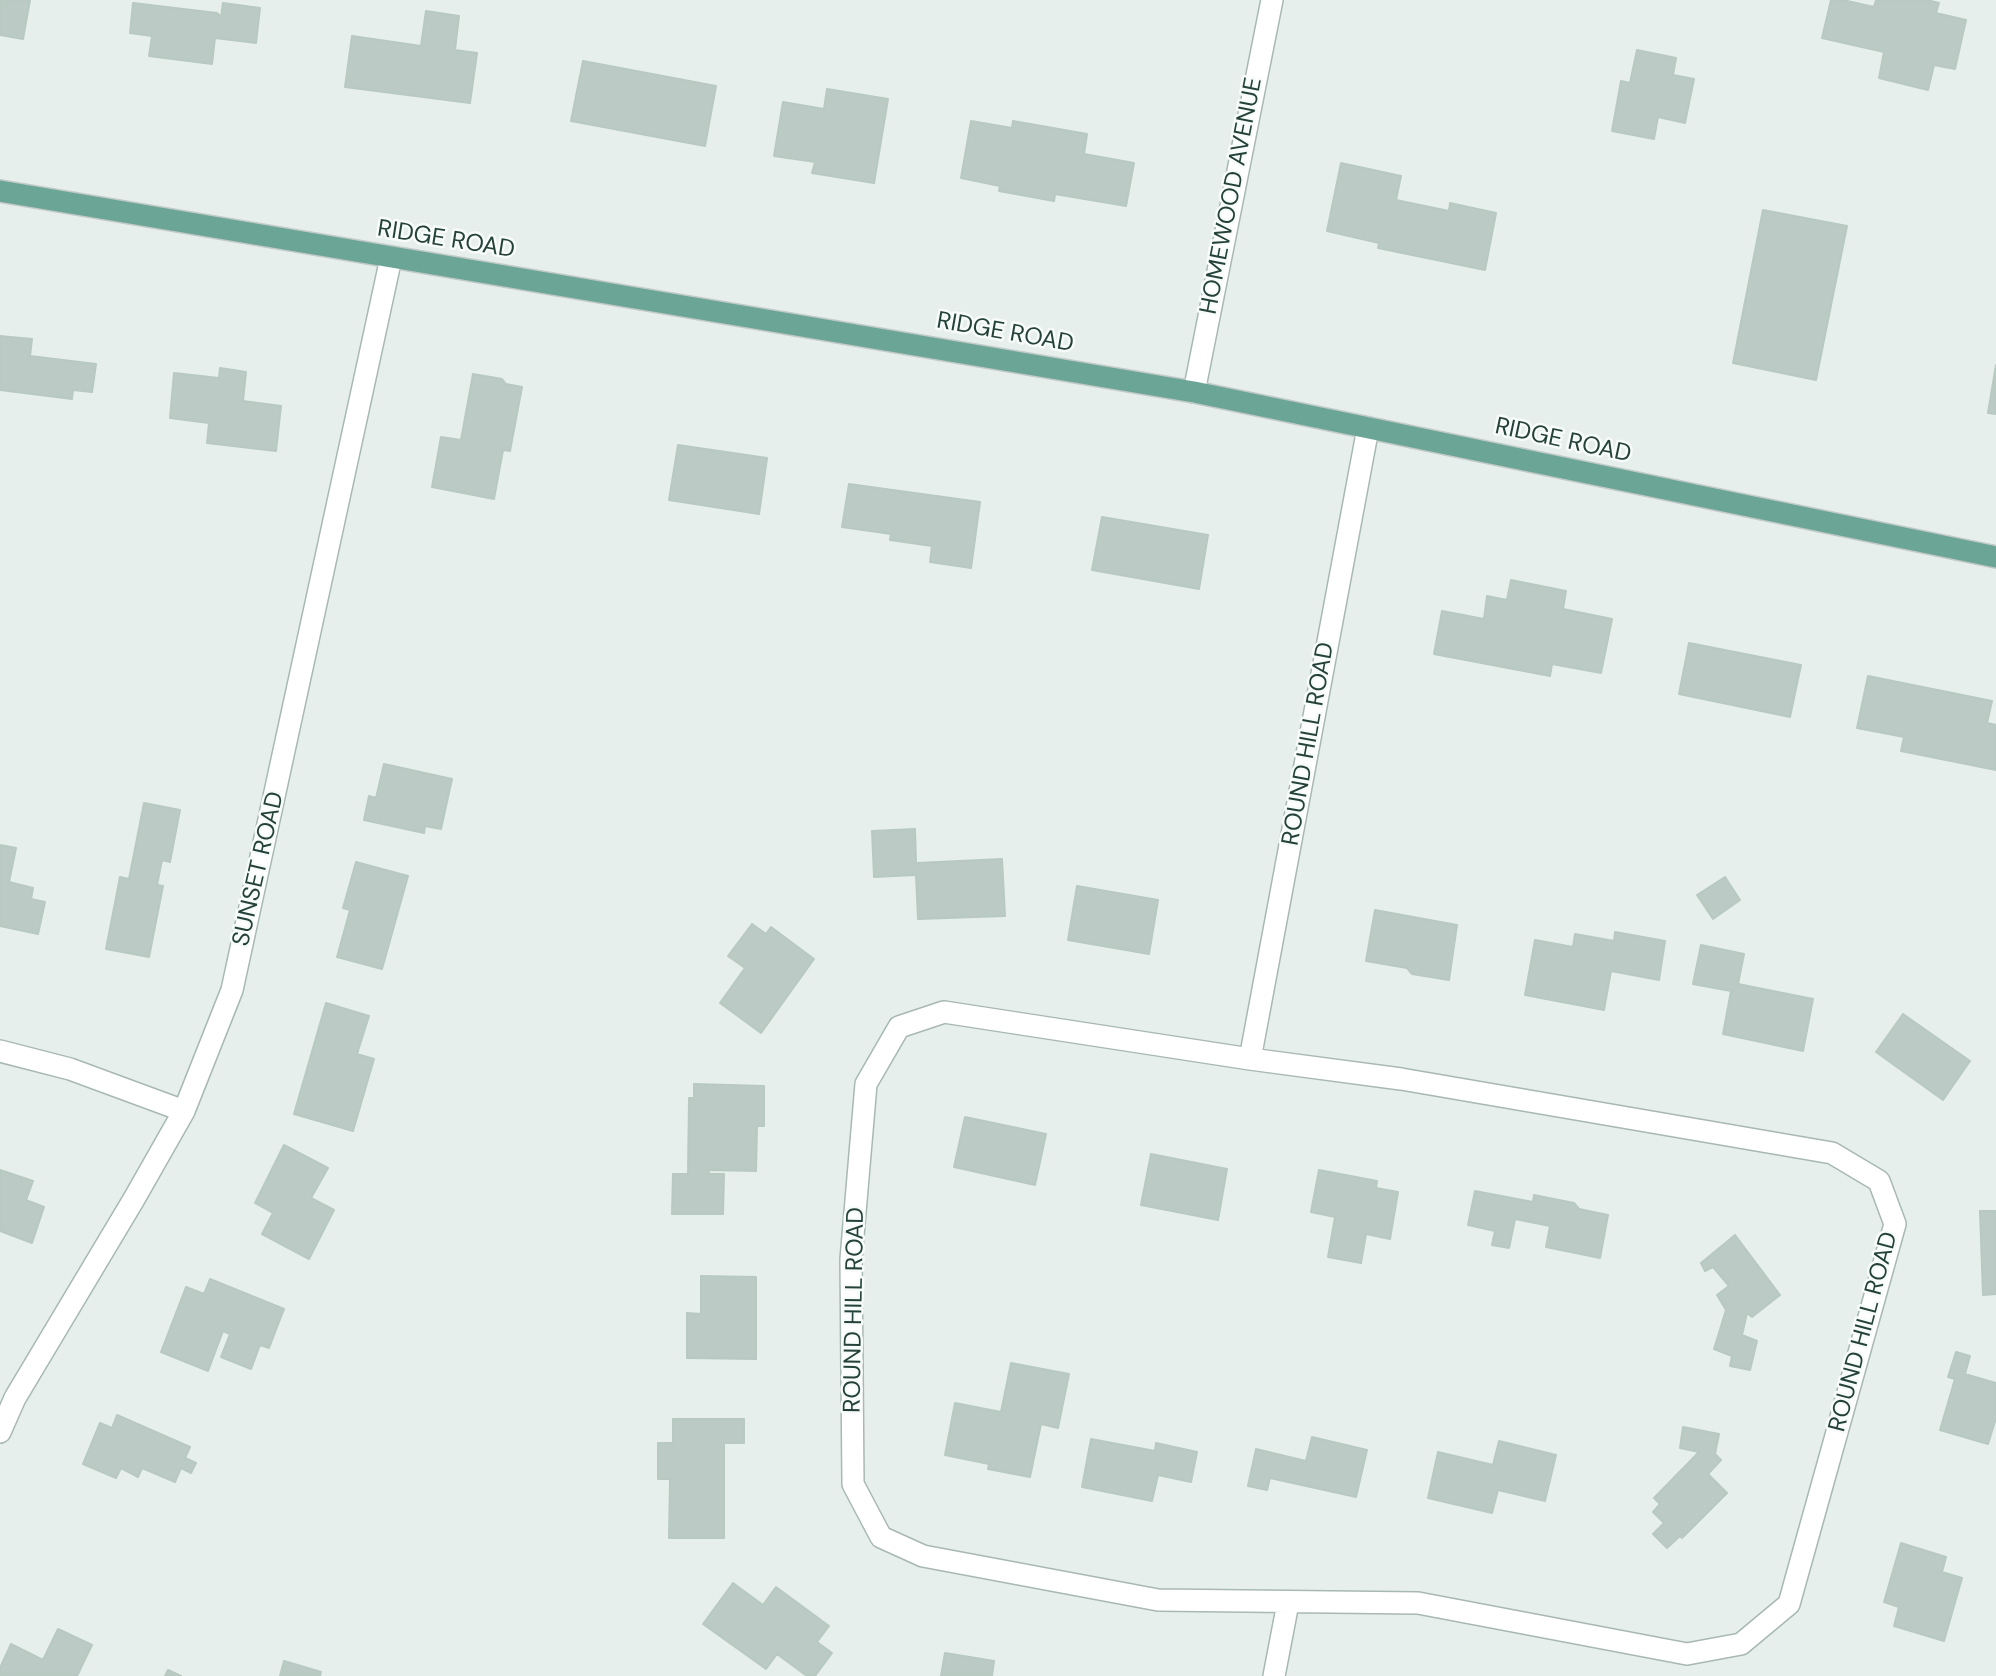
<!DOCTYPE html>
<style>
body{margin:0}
canvas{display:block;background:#e6efeb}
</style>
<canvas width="1996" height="1676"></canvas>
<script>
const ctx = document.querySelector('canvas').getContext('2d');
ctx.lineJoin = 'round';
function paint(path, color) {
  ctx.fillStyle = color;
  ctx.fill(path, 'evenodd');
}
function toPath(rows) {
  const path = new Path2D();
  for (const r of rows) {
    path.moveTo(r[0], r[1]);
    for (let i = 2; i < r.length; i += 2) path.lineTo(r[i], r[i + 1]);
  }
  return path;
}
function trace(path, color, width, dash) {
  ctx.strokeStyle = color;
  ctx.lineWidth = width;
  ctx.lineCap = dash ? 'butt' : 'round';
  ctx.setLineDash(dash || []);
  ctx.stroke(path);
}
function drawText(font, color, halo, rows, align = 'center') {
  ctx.font = font + ' "DM Sans",sans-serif';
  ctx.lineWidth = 5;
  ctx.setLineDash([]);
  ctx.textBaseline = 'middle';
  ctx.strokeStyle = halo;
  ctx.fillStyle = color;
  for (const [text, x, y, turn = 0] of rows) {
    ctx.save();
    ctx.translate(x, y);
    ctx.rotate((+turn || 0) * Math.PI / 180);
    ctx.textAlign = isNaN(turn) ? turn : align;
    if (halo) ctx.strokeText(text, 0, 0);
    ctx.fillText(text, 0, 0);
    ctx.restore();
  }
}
const building = toPath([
 [0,0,30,0,23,39,0,35,0,0],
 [1831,0,1843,0,1874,7,1876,0,1927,0,1939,3,1936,13,1966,20,1955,69,1934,65,1928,90,1879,78,1884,52,1822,38,1831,0],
 [133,3,217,13,221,17,223,3,260,8,256,43,215,38,212,64,149,56,152,36,130,33,133,3],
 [426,11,459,16,455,50,477,53,470,103,345,87,352,36,421,46,426,11],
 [1637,50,1676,58,1673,75,1694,79,1685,123,1658,117,1654,139,1612,131,1621,81,1630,83,1637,50],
 [583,61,716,86,705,146,571,121,583,61],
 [827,89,888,99,874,183,812,173,815,162,774,156,783,102,824,109,827,89],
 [971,121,1012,128,1013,121,1087,134,1084,154,1134,163,1126,206,1055,194,1054,201,999,191,1000,186,961,178,971,121],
 [1341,163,1401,176,1396,200,1449,211,1450,203,1496,213,1485,270,1378,248,1379,243,1327,231,1341,163],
 [1763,210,1847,226,1816,380,1733,363,1763,210],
 [0,336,32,339,30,356,96,364,92,392,73,390,72,399,0,390,0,336],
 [1996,365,1996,414,1988,413,1996,365],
 [220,368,246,372,243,401,281,406,276,451,207,443,209,423,170,418,174,373,219,378,220,368],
 [473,374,502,379,506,384,522,387,510,451,503,450,494,499,432,487,441,437,461,440,473,374],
 [678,445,767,458,759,514,669,500,678,445],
 [849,484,980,502,971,568,930,562,932,546,890,540,891,534,842,527,849,484],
 [1102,517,1208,535,1199,589,1092,570,1102,517],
 [1511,580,1566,591,1563,609,1612,619,1601,673,1552,664,1550,676,1434,654,1442,611,1484,619,1487,596,1507,600,1511,580],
 [1689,643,1801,665,1790,717,1679,694,1689,643],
 [1868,676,1992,701,1987,723,1996,725,1996,770,1901,751,1904,737,1857,728,1868,676],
 [384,764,452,779,441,829,425,826,424,833,364,820,369,796,376,798,384,764],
 [144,803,180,810,170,862,162,860,157,885,163,886,149,957,106,949,120,877,129,879,144,803],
 [915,829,916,863,1002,859,1005,916,918,919,916,875,874,877,872,831,915,829],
 [0,845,16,848,9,882,33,888,31,899,45,902,38,934,0,926,0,845],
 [356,862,408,876,382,969,337,957,350,910,343,908,356,862],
 [1725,877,1740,900,1713,919,1697,895,1725,877],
 [1077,886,1158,900,1149,954,1068,940,1077,886],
 [1375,910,1457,925,1449,980,1412,974,1407,968,1366,961,1375,910],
 [752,924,766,934,771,927,814,959,761,1033,720,1003,745,968,728,956,752,924],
 [1615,932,1665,941,1659,980,1611,971,1604,1010,1525,995,1535,940,1573,947,1575,934,1614,941,1615,932],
 [1701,945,1744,954,1738,984,1813,999,1803,1051,1723,1034,1731,991,1693,984,1701,945],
 [326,1003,369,1016,357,1054,374,1059,353,1131,294,1114,326,1003],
 [1903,1014,1970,1061,1943,1100,1876,1052,1903,1014],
 [694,1084,764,1086,764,1126,757,1126,756,1171,709,1170,709,1174,724,1174,723,1214,672,1214,673,1174,688,1174,689,1098,694,1098,694,1084],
 [965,1117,1046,1134,1035,1185,954,1167,965,1117],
 [284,1145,328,1168,311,1198,334,1210,309,1259,262,1234,273,1213,255,1203,284,1145],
 [1151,1154,1227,1169,1218,1220,1141,1205,1151,1154],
 [0,1170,33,1181,26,1200,44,1207,32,1243,0,1231,0,1170],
 [1319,1170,1377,1181,1376,1188,1398,1192,1390,1239,1366,1234,1361,1263,1328,1257,1335,1217,1311,1212,1319,1170],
 [1475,1191,1533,1202,1534,1195,1574,1203,1579,1209,1608,1215,1600,1258,1546,1247,1550,1226,1515,1219,1509,1248,1492,1245,1495,1231,1468,1225,1475,1191],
 [1980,1211,1996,1211,1996,1294,1983,1295,1980,1211],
 [1735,1235,1780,1295,1752,1317,1747,1313,1742,1335,1757,1341,1750,1370,1730,1366,1732,1356,1714,1349,1726,1310,1717,1295,1729,1286,1713,1267,1705,1271,1701,1263,1735,1235],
 [701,1276,756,1277,756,1359,687,1358,687,1313,701,1314,701,1276],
 [210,1279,284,1309,269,1348,260,1345,251,1369,221,1357,230,1334,223,1331,208,1371,161,1352,186,1287,204,1294,210,1279],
 [1956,1352,1970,1356,1965,1374,1996,1383,1996,1418,1988,1444,1940,1430,1955,1379,1948,1377,1956,1352],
 [1011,1363,1069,1374,1058,1428,1041,1424,1030,1477,988,1469,989,1464,945,1455,955,1403,1001,1412,1011,1363],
 [117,1415,190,1447,185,1458,196,1463,191,1473,181,1468,175,1482,142,1468,138,1477,121,1468,116,1478,83,1464,100,1423,112,1428,117,1415],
 [673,1419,744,1419,744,1443,724,1443,724,1538,669,1538,670,1479,658,1479,658,1443,673,1443,673,1419],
 [1683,1427,1719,1434,1715,1454,1721,1460,1708,1474,1727,1493,1682,1538,1680,1536,1667,1548,1653,1534,1664,1523,1653,1512,1660,1504,1654,1498,1699,1452,1680,1448,1683,1427],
 [1312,1437,1367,1450,1356,1497,1270,1478,1267,1490,1248,1486,1256,1449,1306,1461,1312,1437],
 [1091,1439,1155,1451,1156,1443,1197,1452,1191,1482,1158,1475,1152,1501,1082,1487,1091,1439],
 [1499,1441,1556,1455,1545,1501,1498,1490,1492,1513,1428,1498,1438,1452,1493,1465,1499,1441],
 [1901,1543,1946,1557,1942,1572,1962,1578,1944,1641,1894,1626,1899,1607,1884,1602,1901,1543],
 [733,1583,763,1605,776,1587,829,1626,817,1642,832,1653,815,1676,807,1676,777,1654,766,1669,703,1624,733,1583],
 [58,1629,92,1645,77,1676,0,1676,0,1668,11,1644,43,1660,58,1629],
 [945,1653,994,1661,992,1676,941,1676,945,1653],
 [284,1661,321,1672,320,1676,280,1676,284,1661],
 [168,1670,181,1676,165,1676,168,1670]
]);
paint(building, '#bbcac4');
trace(building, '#b8c9c2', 2);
const minor = toPath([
 [1194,392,1272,0],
 [944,1012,1250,1059,1401,1079,1832,1153,1879,1181,1895,1224,1789,1604,1741,1644,1687,1654,1418,1603,1158,1600,923,1556,881,1537,853,1484,851,1259,866,1084,899,1027,944,1012],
 [0,1051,70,1069,184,1111],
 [1250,1059,1368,428],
 [0,1432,15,1398,134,1199,184,1111,232,990,391,258],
 [1274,1676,1288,1603]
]);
const major = toPath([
 [0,191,1194,392,1996,557]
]);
trace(minor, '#a8b8b2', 24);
trace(major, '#c2cac8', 24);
trace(minor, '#fff', 21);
trace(major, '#6aa596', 21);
drawText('24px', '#24423a', '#f7fbf9', [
 ["HOMEWOOD AVENUE",1232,196,-79],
 ["RIDGE ROAD",446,240,9],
 ["RIDGE ROAD",1005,333,10],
 ["RIDGE ROAD",1563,441,12],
 ["ROUND HILL ROAD",1309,744,-80],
 ["SUNSET ROAD",259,869,-77],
 ["ROUND HILL ROAD",855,1310,-89],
 ["ROUND HILL ROAD",1864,1332,-75]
]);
</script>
